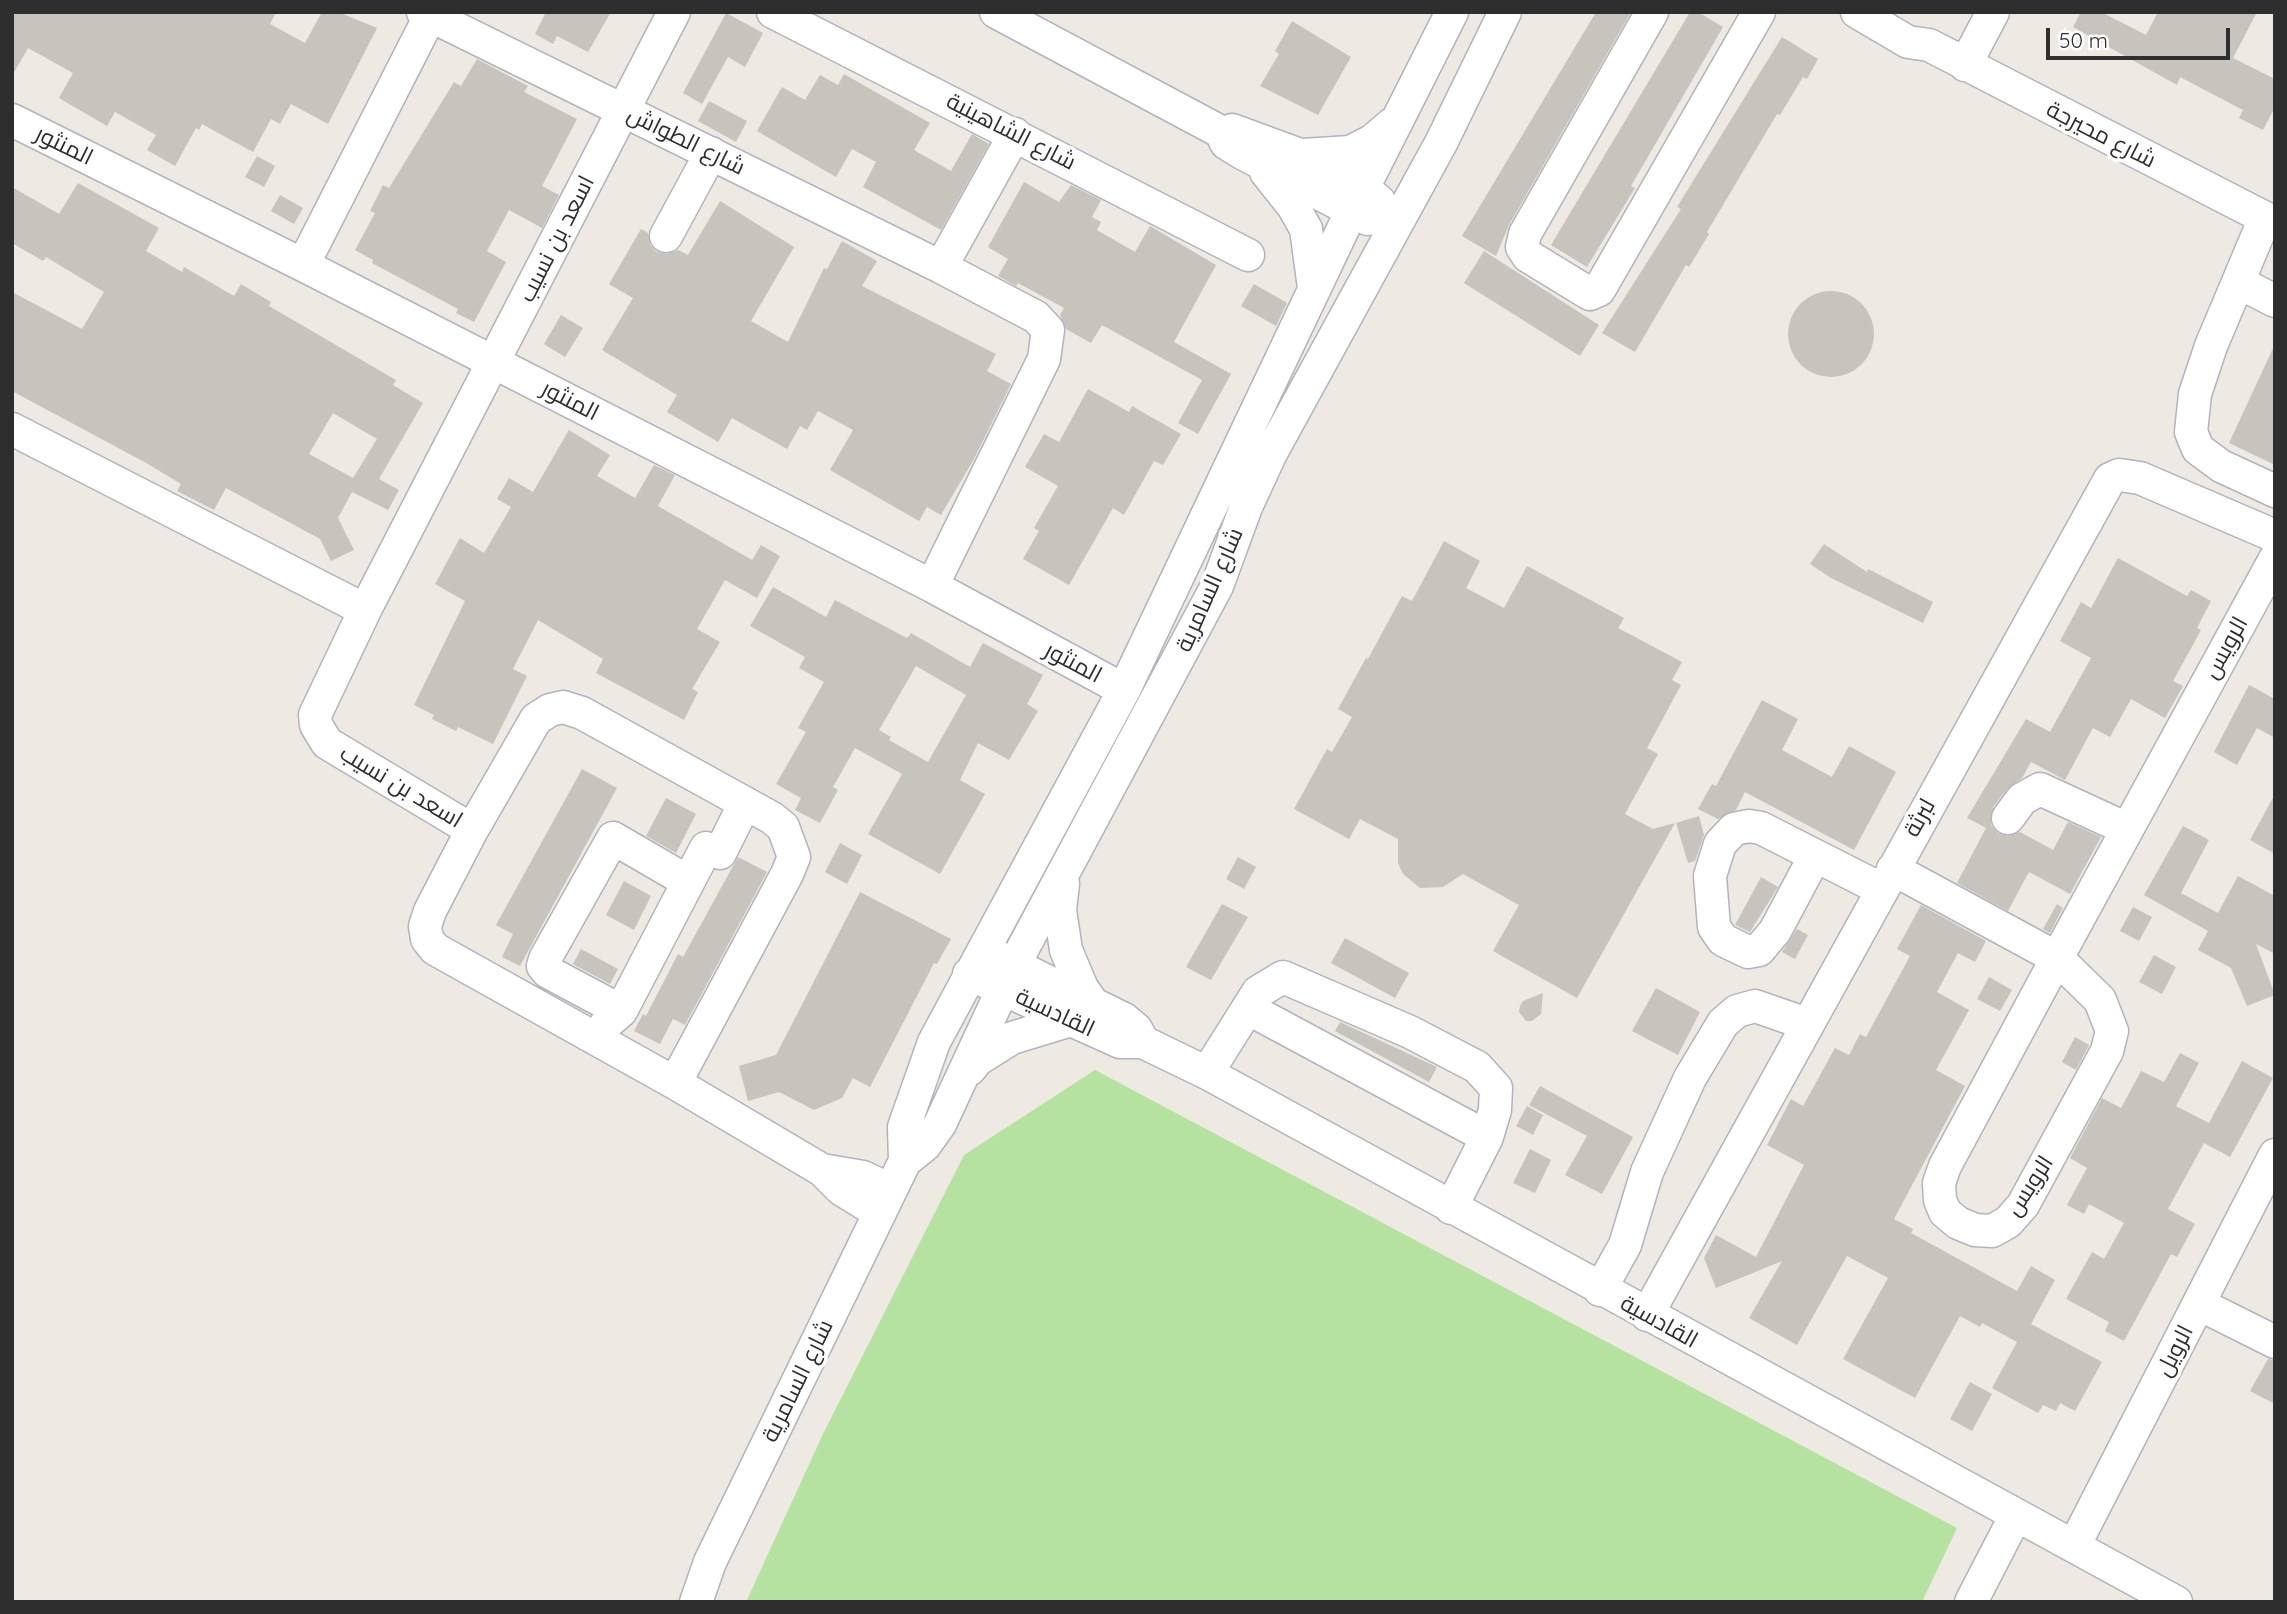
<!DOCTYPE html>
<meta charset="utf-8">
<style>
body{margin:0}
#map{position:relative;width:2287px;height:1614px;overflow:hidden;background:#eee9e2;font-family:Quicksand,sans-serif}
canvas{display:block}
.frame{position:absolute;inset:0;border:14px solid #2e2e2e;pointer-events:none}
.scale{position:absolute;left:2046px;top:28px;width:184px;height:32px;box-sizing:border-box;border:4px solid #2e2e2e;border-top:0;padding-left:9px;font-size:21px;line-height:24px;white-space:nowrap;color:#2e2e2e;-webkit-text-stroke:5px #fff;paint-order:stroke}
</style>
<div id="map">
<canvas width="2287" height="1614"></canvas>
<div class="frame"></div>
<div class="scale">50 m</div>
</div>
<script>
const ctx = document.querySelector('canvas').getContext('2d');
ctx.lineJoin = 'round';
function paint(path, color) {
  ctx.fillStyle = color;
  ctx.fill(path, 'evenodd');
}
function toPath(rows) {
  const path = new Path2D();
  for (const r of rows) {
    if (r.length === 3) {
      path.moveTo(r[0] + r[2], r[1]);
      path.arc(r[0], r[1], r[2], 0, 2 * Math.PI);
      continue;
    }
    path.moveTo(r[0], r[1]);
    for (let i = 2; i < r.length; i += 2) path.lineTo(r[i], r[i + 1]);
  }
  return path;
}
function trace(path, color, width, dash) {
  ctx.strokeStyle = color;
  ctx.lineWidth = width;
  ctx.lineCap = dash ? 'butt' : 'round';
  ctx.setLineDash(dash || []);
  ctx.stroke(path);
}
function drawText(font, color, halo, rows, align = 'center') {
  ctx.font = font + ' Quicksand,Cairo,sans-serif';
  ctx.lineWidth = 7;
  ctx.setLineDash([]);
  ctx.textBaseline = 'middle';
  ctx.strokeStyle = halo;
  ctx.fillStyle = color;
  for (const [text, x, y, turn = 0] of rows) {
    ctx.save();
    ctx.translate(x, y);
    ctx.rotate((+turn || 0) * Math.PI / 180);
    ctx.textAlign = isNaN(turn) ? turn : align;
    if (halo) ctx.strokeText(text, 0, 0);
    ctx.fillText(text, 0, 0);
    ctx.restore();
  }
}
paint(toPath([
 [1095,1070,1957,1528,1922,1602,746,1602,823,1434,964,1155]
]), '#b5e2a1');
paint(toPath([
 [12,12,276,12,270,24,305,43,322,12,338,12,377,28,328,124,291,104,280,124,271,119,253,152,202,124,199,130,196,128,175,166,147,150,156,135,115,112,107,126,59,98,73,73,28,48,12,76],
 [546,12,611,12,588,52,557,36,553,44,535,34],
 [1596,12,1631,12,1509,225,1496,256,1462,236],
 [1690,12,1698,12,1723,27,1631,186,1635,188,1587,267,1551,245],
 [2081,12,2101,12,2146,35,2158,12,2257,12,2233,58,2275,79,2275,107,2263,130,2239,118,2243,110,2180,77,2177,85,2073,27],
 [726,13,763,33,745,67,728,57,702,104,683,93],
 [1292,21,1351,57,1318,115,1260,86,1279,54,1275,51],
 [1782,37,1818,59,1807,79,1803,77,1780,115,1777,114,1707,232,1709,234,1689,267,1686,265,1635,352,1602,333,1681,209,1677,207],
 [477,59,528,86,524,92,577,119,542,186,559,195,542,228,509,210,487,251,506,262,474,322,456,313,458,309,372,263,373,260,355,250,375,213,370,211,383,185,389,188,454,82,461,86],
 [844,74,930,123,914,150,951,171,972,134,989,144,941,230,863,187,876,162,852,149,836,177,757,131,782,87,805,100,820,75,838,85],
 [709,101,747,121,736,142,698,121],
 [257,156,275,166,264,187,245,177],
 [1024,182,1059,202,1071,185,1101,200,1092,217,1101,222,1097,230,1135,252,1150,226,1216,265,1174,342,1231,374,1198,434,1178,423,1202,380,1102,325,1091,343,1066,329,1060,315,1064,308,1018,283,1016,286,998,276,1008,259,988,247],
 [78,183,159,228,146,251,182,272,184,267,234,296,241,284,271,302,269,306,396,380,393,385,423,403,379,479,399,490,388,510,352,492,338,518,354,550,331,561,320,539,226,488,214,510,177,491,181,484,148,464,12,391,12,292,82,329,104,292,46,257,43,261,12,243,12,187,59,214],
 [333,413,377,439,353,478,309,454],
 [280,195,303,208,294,224,271,211],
 [720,201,794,247,751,321,788,342,824,268,827,269,842,241,877,261,862,286,996,354,987,371,1011,384,974,459,941,515,927,507,919,521,830,470,853,430,818,411,807,430,800,426,787,449,732,418,718,442,667,412,677,395,602,350,633,298,609,284,641,229,648,233,650,245,657,252,667,254,678,250,688,255],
 [1484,251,1599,325,1580,356,1464,283],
 [1254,284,1287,303,1276,326,1241,306],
 [1831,334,43],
 [561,315,583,328,565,357,544,344],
 [2275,344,2275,465,2229,443],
 [1088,389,1129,412,1132,406,1181,434,1163,465,1154,461,1124,515,1113,508,1069,585,1023,559,1039,531,1034,528,1058,486,1025,467,1044,434,1059,442],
 [569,430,610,455,597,476,635,498,654,465,675,475,658,506,752,560,761,545,780,556,757,598,725,580,697,629,720,642,692,689,698,692,684,720,596,673,603,659,538,620,513,669,527,676,493,744,458,727,456,731,432,719,434,715,414,705,465,601,435,584,460,538,484,553,511,507,497,499,509,478,533,492],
 [1444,541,1480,561,1466,588,1504,608,1527,566,1624,618,1618,628,1682,662,1672,680,1681,685,1647,748,1658,754,1625,814,1653,829,1675,823,1577,998,1493,951,1519,905,1463,874,1443,887,1420,888,1403,874,1398,863,1398,839,1360,819,1349,839,1294,809,1327,749,1332,752,1352,717,1338,709,1366,658,1368,659,1402,596,1412,601],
 [1824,544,1867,572,1868,569,1933,602,1923,623,1831,578,1810,564],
 [2118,558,2187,596,2191,590,2211,601,2197,628,2201,630,2173,681,2183,686,2165,718,2131,699,2110,737,2093,728,2065,780,2031,762,2022,778,2008,788,1993,807,1991,825,1998,833,2007,836,2020,832,2053,850,2068,822,2101,837,2070,894,2029,872,2008,911,1957,883,1986,828,1967,818,2026,719,2050,732,2091,658,2060,641,2081,602,2091,608],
 [773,587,826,617,835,600,907,638,911,633,970,667,983,643,1043,675,1027,704,1038,711,1009,760,978,743,960,780,985,794,940,874,868,834,902,774,855,748,833,787,838,790,820,823,795,810,801,798,776,784,806,732,798,728,824,682,799,668,805,657,750,626],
 [916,666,966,695,928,762,889,740,891,737,879,730],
 [2249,685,2275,699,2275,738,2257,728,2237,765,2214,752],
 [1762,700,1798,719,1782,750,1832,777,1849,746,1896,772,1854,850,1745,792,1736,810,1718,819,1698,809,1712,784,1716,786],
 [582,769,617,788,520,966,502,957,513,934,496,925],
 [2275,794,2275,854,2250,840],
 [666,798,696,814,676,853,646,836],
 [1699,816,1704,835,1695,861,1688,863,1676,823],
 [2183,826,2209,840,2181,893,2218,913,2238,876,2275,896,2275,954,2256,944,2275,995,2247,1006,2231,968,2198,950,2208,931,2144,895],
 [840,843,862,855,847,884,825,872],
 [738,857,767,872,685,1025,673,1019,660,1044,634,1031,643,1014,646,1016,678,954,683,957],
 [1238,857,1256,867,1244,889,1226,879],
 [1761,877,1778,887,1750,932,1735,925],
 [624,881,651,896,634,930,606,915],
 [860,892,951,939,937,964,934,963,870,1087,853,1078,842,1098,814,1110,779,1092,748,1101,739,1066,776,1055],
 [1222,904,1248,917,1211,980,1186,967],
 [2057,904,2063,908,2050,933,2043,929],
 [1921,905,1986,941,1975,962,1958,953,1937,992,1969,1010,1936,1070,1965,1086,1894,1219,1913,1229,1911,1233,2017,1291,2031,1266,2055,1280,2031,1324,2102,1362,2075,1411,2060,1403,2056,1411,2043,1405,2038,1413,1992,1388,2017,1342,1982,1323,1980,1327,1960,1316,1915,1398,1843,1359,1888,1278,1847,1256,1797,1345,1749,1318,1782,1261,1716,1288,1704,1258,1716,1235,1756,1257,1804,1165,1767,1145,1791,1099,1803,1106,1835,1048,1849,1055,1860,1034,1866,1037,1910,956,1897,949],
 [2133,907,2152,917,2139,941,2120,931],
 [1797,929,1808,935,1795,959,1782,952],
 [1345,938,1409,973,1395,998,1331,963],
 [581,949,618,969,610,984,573,964],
 [2154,955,2176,967,2162,994,2139,982],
 [1989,977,2012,990,2000,1011,1977,999],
 [1656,988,1700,1012,1678,1055,1632,1031],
 [1543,993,1541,1014,1532,1021,1526,1021,1519,1012,1520,1006,1523,1001],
 [1340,1022,1437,1067,1429,1082,1335,1031],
 [2075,1037,2089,1045,2076,1070,2062,1062],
 [2180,1053,2199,1063,2176,1106,2209,1123,2242,1061,2273,1078,2230,1157,2204,1143,2168,1209,2195,1224,2177,1257,2171,1254,2124,1341,2105,1331,2109,1322,2066,1299,2092,1252,2104,1259,2124,1223,2089,1204,2084,1214,2067,1205,2087,1168,2070,1158,2102,1098,2121,1108,2141,1071,2164,1082],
 [1540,1086,1633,1137,1602,1194,1565,1175,1587,1136,1529,1105],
 [1527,1106,1543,1115,1533,1135,1516,1126],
 [1530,1149,1551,1160,1535,1193,1513,1183],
 [2268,1359,2275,1360,2275,1404,2250,1391],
 [1970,1382,1992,1394,1972,1431,1950,1419]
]), '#c7c3bd');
const minor = toPath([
 [423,12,941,267,1036,317,1048,330,1044,359,932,586],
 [674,12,365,610,315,715,316,725,327,743,472,830,536,719,550,710,563,707,582,713,772,818,783,827,794,857,787,874,675,1083],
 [773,12,1248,255],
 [996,12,1221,132,1226,143,1244,154,1368,219],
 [1652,12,1525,234,1522,247,1528,256,1590,294,1599,290,1759,12],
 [1857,12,1908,42,1929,45,2275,223],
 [1965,65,1993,12],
 [12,120,303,265,932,586,1124,690],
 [1232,130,1300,155,1363,188,1379,201],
 [1303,155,1350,152,1372,141,1392,124],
 [1266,172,1293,206,1306,229,1314,288],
 [2265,218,2211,346,2195,394,2191,432,2198,449,2221,466,2275,491],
 [666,236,711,153],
 [303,265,430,16],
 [941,267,1015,134],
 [2238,282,2275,301],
 [12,429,365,610],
 [2008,818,2022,799,2040,789,2127,829],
 [472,830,430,911,425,926,427,939,435,949,675,1083,822,1170,841,1189,880,1213],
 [1815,856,1775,931,1759,950,1748,952,1723,940,1714,927,1710,876,1720,844,1734,829,1749,826,1761,828,1881,889],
 [1893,869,2057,958,2100,1000,2112,1031,2107,1051,2023,1205,2008,1222,1992,1231,1975,1230,1958,1223,1945,1212,1940,1200,1939,1183,1945,1166,2057,958,2275,559],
 [1063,884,1060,910,1066,950,1082,988,1093,1004],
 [996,956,1124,1019,1136,1029,1143,1042],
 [969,974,1120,1042,1143,1042,1207,1073,2176,1602],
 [1249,1009,1487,1137],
 [621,1011,548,972,543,966,545,959,613,838,687,881],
 [606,1024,621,1011,706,848,720,853,745,803],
 [970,1069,977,1060,1012,1038,1071,1020],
 [1207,1073,1258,992,1283,977,1410,1032,1477,1067,1496,1088,1495,1110,1487,1137,1451,1208],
 [905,1161,904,1127,934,1042,1124,690,1351,212,1452,12],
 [822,1170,863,1177,891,1190],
 [1600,1290,1625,1245,1647,1172,1690,1078,1723,1023,1737,1011,1755,1006,1807,1024],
 [2199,1304,2275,1342],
 [1647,1315,2110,479,2119,475,2140,478,2275,536],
 [2074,1546,2275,1155],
 [696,1602,710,1562,905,1161,925,1145,940,1124,1014,965,1217,586,1246,507,1271,453,1441,143,1505,12],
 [1971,1602,2015,1517]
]);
trace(minor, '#b2b3bd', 35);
trace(minor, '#fff', 32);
drawText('23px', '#2e2e2e', '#fff', [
 ["شارع الشاهينية",1011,132,27],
 ["شارع محيرجة",2101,135,27],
 ["شارع الطواش",686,141,26],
 ["المنثور",64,146,26],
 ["اسعد بن نسيب",557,239,-63],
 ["المنثور",570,401,27],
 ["شارع السامرية",1210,590,-66],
 ["الرويس",2226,648,-61],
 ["المنثور",1073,663,28],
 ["اسعد بن نسيب",401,787,31],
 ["لبرثة",1920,818,-61],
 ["القادسية",1055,1013,25],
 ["الرويس",2030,1186,-57],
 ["القادسية",1659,1322,29],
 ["الرويل",2175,1351,-63],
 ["شارع السامرية",798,1381,-64]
]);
</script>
